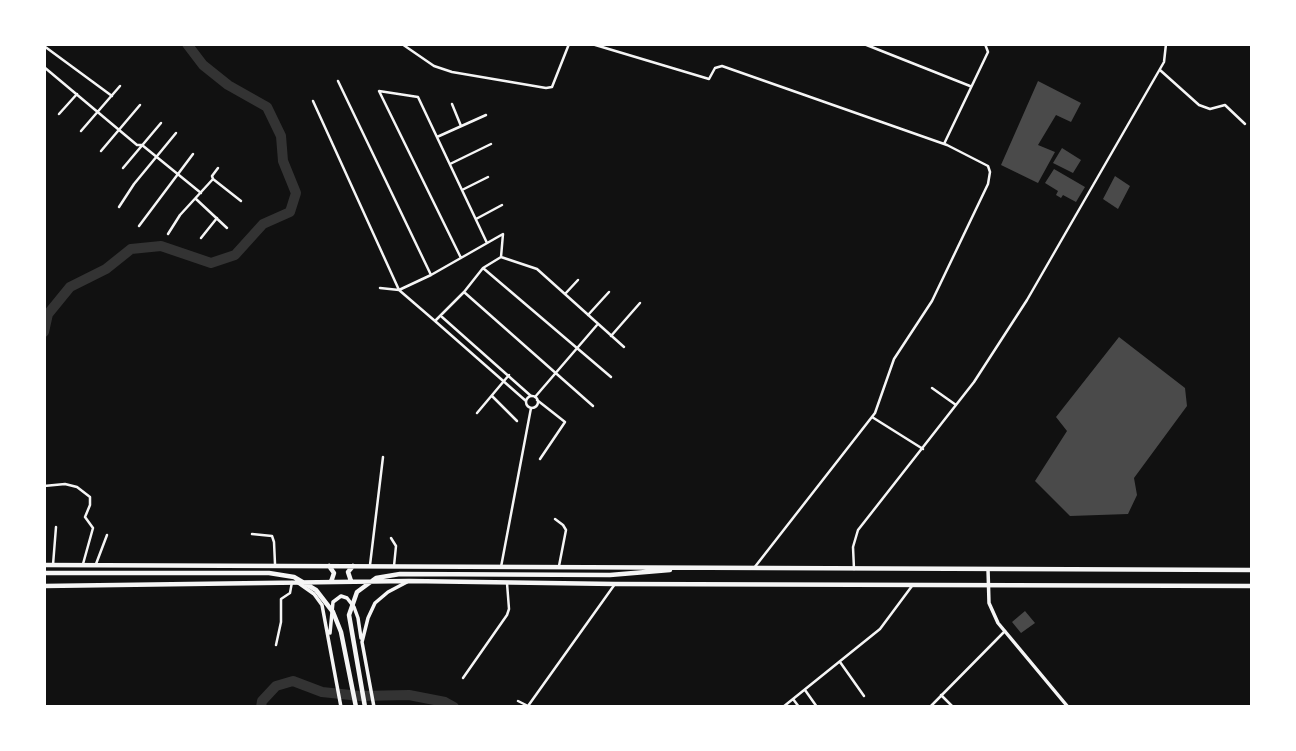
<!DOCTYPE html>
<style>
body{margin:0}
#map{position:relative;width:1296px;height:751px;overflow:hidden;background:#111;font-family:Overpass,sans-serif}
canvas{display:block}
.frame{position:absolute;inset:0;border:46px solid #fff;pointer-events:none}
</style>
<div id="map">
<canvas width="1296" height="751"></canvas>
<div class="frame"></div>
</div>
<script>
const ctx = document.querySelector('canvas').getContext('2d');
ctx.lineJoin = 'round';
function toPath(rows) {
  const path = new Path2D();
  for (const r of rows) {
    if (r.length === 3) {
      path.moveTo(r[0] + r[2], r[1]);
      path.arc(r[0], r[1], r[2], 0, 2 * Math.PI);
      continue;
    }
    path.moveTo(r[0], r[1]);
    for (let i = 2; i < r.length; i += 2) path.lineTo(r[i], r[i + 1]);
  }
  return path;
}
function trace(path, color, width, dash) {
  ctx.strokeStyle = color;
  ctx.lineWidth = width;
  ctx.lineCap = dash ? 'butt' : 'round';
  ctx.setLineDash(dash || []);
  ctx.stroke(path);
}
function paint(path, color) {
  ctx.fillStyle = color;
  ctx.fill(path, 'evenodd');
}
trace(toPath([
 [44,332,48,314,70,287,106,269,131,249,161,246,211,263,235,255,263,224,290,212,296,193,283,161,281,136,267,107,228,85,203,65,187,44],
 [261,707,262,701,276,686,293,681,322,692,360,696,409,695,445,702,454,707]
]), '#333', 10);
paint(toPath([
 [1038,81,1081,103,1071,122,1056,115,1038,145,1055,152,1038,183,1001,165],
 [1062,148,1081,160,1073,173,1053,163],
 [1054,169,1085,187,1076,202,1063,195,1061,198,1056,195,1058,191,1045,183],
 [1115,176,1130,186,1118,209,1103,199],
 [1119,337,1185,388,1187,406,1134,478,1137,495,1128,514,1070,516,1035,481,1067,431,1056,417],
 [1025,611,1035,623,1021,633,1012,622]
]), '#4a4a4a');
trace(toPath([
 [402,44,434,66,452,72,546,88,552,87,569,44],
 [592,44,709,79,715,68,722,66,947,145,988,166,990,172,988,184,932,301,894,359,875,413,754,568],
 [864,44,970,86],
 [44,46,112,96],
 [44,67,137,145,142,145,201,193],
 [1160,70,1199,105,1210,109,1225,105,1245,124],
 [338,81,431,275],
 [313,101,399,290,435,321],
 [452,104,461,126],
 [59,114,77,94],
 [81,131,120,86],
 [437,137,486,115],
 [944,144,988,52,985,44],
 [101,151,140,105],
 [450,164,491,144],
 [123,168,161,123],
 [213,179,241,201],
 [462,190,488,177],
 [196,199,227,228],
 [119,207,134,184,176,133],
 [476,219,502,205],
 [139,226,193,154],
 [168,234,180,215,213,179,212,176,218,168],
 [201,238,217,218],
 [501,257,537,269,624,347],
 [461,258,379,91,418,97,487,243],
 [483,268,611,377],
 [380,288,399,290,431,275,503,234,501,257,483,268,464,292,435,321,526,401],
 [464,292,593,406],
 [565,294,578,280],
 [588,315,609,292],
 [442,317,531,396],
 [611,336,640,303],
 [932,388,956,405],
 [492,396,517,421],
 [532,402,6],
 [535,397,597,325],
 [537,400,565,422,540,459],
 [477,413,509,375],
 [872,417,923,449],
 [44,486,65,484,77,487,90,497,90,505,85,517,93,528,83,564],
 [555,519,563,525,566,530,559,566],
 [252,534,272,536,274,542,275,564],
 [391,538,396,546,394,566],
 [96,564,107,535],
 [53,565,56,527],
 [370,565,383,457],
 [501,567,531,408],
 [854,569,853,547,858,530,974,382,1027,300,1164,62,1166,44],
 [276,645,281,622,281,599,290,593,292,582],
 [840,662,864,696],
 [463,678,507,615,509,609,507,583],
 [805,690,817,707],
 [941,695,953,707],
 [793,699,799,707],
 [518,701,530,707],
 [528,706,615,584],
 [783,707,880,629,912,586],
 [930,707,1005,631]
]), '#f5f5f5', 2.5);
trace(toPath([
 [988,569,989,603,998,623,1068,707],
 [297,582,314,594,322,605,341,707],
 [330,633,333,602,341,596,347,598,354,607,358,618,361,638],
 [374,707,362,642,368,618,375,603,388,592,407,582]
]), '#f5f5f5', 3.5);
trace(toPath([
 [44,565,1252,570],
 [329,566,334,573,331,582],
 [44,573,269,573,294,577,316,590,333,612,341,632,356,707],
 [351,581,348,572,353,566],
 [44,586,409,581,615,584,1252,586],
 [365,707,349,615,357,592,376,578,400,574,610,575,670,570]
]), '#f5f5f5', 4.5);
</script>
